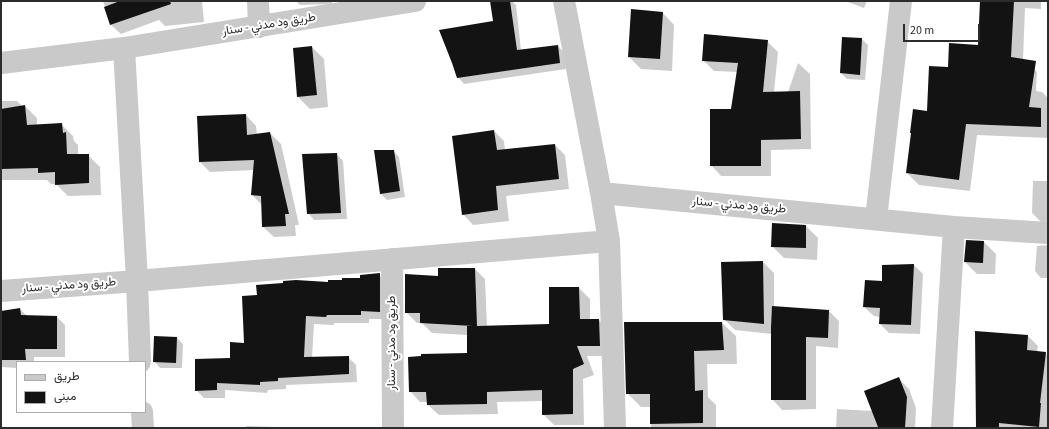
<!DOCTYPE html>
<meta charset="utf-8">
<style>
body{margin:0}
#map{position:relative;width:1049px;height:429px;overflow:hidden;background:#fff;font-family:"Source Sans 3",Vazirmatn,sans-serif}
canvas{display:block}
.frame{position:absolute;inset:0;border:2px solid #2c2c2c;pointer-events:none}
.legend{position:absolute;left:16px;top:361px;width:130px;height:52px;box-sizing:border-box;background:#fff;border:1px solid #ababab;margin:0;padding:5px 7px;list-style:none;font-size:12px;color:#2c2c2c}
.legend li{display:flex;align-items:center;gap:8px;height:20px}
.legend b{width:20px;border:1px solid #ababab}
.scale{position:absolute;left:903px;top:24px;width:77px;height:18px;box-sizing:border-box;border:2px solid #2c2c2c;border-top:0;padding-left:5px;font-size:12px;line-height:14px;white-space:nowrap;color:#2c2c2c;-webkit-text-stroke:3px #fff;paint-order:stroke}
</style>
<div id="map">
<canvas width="1049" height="429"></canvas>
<div class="frame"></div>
<ul class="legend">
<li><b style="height:5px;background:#c9c9c9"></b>طريق</li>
<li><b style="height:11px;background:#131313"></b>مبنى</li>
</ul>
<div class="scale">20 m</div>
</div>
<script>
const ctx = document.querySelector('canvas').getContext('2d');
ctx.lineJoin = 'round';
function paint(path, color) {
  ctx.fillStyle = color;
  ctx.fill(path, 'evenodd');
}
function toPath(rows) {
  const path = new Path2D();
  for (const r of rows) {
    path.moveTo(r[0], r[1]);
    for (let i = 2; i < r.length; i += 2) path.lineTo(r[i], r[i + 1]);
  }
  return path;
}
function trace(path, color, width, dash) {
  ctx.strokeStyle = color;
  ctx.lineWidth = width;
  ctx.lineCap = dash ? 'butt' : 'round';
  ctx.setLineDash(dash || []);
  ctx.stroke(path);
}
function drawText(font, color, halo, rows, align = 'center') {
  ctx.font = font + ' "Source Sans 3",Vazirmatn,sans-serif';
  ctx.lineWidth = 4;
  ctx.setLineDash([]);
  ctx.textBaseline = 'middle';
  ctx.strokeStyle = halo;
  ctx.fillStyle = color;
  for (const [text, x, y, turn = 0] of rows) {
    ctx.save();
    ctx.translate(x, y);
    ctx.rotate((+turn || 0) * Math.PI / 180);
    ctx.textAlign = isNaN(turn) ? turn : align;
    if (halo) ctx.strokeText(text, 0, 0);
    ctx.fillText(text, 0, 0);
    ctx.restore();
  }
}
paint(toPath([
 [103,1,202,1,204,22,165,26,159,20,121,34,111,25],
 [296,1,332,1,332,4,300,5],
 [491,1,512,1,516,5,521,50,558,46,564,52,566,69,464,84,458,77,494,22],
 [845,1,867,1,864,8],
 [981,1,1041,1,1041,9,1025,8,1023,60,1026,61,1037,72,1036,91,1042,92,1048,98,1048,138,977,135,970,191,919,185,907,173,928,112,949,68,986,46],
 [632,11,663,13,674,25,672,71,641,69,629,57],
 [862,39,868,45,865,80,847,79,841,73],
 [767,41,778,52,774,92,787,95,798,63,810,74,811,149,771,150,771,176,721,176,711,165,732,110,738,72,714,71,703,60],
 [312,47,324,59,328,107,310,109,298,97],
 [1,101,17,101,23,107,25,106,37,118,37,125,61,124,73,136,74,141,78,145,78,155,88,155,100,167,101,195,68,196,56,184,51,184,47,180,1,180],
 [246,115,256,126,257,135,270,133,281,144,299,225,295,225,296,236,274,237,263,227,262,205,252,195,254,170,210,172,200,162],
 [494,131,504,141,505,150,555,145,565,155,569,189,506,196,509,221,473,225,463,214],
 [375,151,393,151,399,157,405,197,387,200,381,194],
 [337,154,343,161,347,219,314,220,308,213],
 [1033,181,1048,181,1048,229,1032,213],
 [773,224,806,226,818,238,817,260,784,258,772,246],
 [984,242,996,254,995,274,977,274,965,262],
 [1048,245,1048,278,1041,278,1035,271,1037,246],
 [763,262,774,273,774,307,829,311,839,321,838,348,816,346,816,409,782,410,772,399,772,334,735,330,724,319,722,263],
 [914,265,923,274,920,334,889,333,880,324,880,317,874,316,864,307,883,282],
 [475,269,485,279,487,326,550,325,550,288,579,288,590,299,590,320,599,320,609,331,610,356,587,356,594,375,583,379,584,425,554,425,543,414,543,401,497,402,498,414,439,415,428,405,428,402,420,402,410,391,468,354,468,335,432,333,422,323,417,323,406,312,439,277],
 [379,275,387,283,388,319,369,319,369,323,334,323,334,325,314,324,312,358,348,357,356,365,357,382,286,385,286,389,268,390,267,393,225,390,225,398,204,398,196,390,230,359,246,344,258,296],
 [20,309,27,316,57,317,65,325,65,357,34,357,34,362,17,362,17,368,1,367,1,312],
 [722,323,736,336,737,364,707,364,708,397,716,405,716,428,651,428,651,407,641,407,627,393],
 [1028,336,1038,346,1037,352,1045,353,1048,356,1048,428,977,428],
 [177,338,183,344,182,368,160,368,154,361],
 [899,379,909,389,916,408,915,428,836,428,837,409,873,411],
 [246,426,277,427,283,428,246,428]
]), '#0003');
paint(toPath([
 [120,1,170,1,171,4,110,25,104,7],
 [490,1,510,1,517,50,558,45,560,63,457,78,452,63,439,30,493,21],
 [980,1,1014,1,1011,57,1036,61,1029,107,1041,108,1041,127,966,124,959,180,906,173,911,133,910,133,913,109,927,111,929,66,948,67,949,43,978,45],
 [631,9,663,12,660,59,628,57],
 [704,34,768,40,763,92,800,91,801,139,761,140,761,166,710,166,710,109,731,109,738,63,702,61],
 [842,37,862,38,860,75,840,73],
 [312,46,317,95,297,97,293,48],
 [25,105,27,125,62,123,63,133,66,132,67,154,89,154,89,183,55,185,55,172,38,173,38,168,1,169,1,109],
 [246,114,247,135,270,132,289,214,285,214,286,226,262,227,261,196,251,195,254,160,199,162,197,116],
 [494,130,497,150,555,144,559,179,496,186,498,210,462,215,452,136],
 [374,150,394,150,400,191,380,194],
 [337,153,341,213,307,214,302,154],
 [772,223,806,225,806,248,771,247],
 [966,240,984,241,983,263,964,262],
 [763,261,764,324,723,320,721,262],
 [914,264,911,325,879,324,880,308,863,307,865,280,882,281,882,265],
 [438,268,475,268,477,326,549,324,549,287,579,287,580,319,599,319,600,346,577,346,584,364,573,369,573,414,542,415,542,390,487,392,487,404,427,405,426,392,409,392,408,357,421,356,421,354,467,353,467,326,473,326,420,323,420,313,405,313,405,274,438,276],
 [380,273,380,312,361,311,361,315,327,315,326,317,306,316,304,357,349,356,349,374,278,378,278,381,260,382,260,385,217,383,217,390,195,391,195,359,230,358,230,342,244,343,242,296,257,295,256,285,283,283,283,281,296,280,328,282,328,280,342,280,342,278,360,278,360,275],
 [772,306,829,310,828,338,806,337,806,400,771,400,771,327],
 [20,308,21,315,57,316,57,349,25,349,26,360,1,360,1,311],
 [624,322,722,322,724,350,694,351,695,391,703,390,703,423,650,424,650,394,626,394],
 [975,331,1028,335,1027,350,1046,352,1040,403,1041,403,1039,427,999,423,999,428,976,428],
 [154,336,177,337,176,363,153,362],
 [899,377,907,397,905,428,878,427,864,391]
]), '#131313');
trace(toPath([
 [258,1,259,27],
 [564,1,601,193,609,241,615,428],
 [124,48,137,281,140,362],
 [1,63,124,48,415,1],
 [601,193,954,227,1048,233],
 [876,219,901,1],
 [392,259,393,428],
 [1,291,137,281,609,241],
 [142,412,143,428],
 [942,428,954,227]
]), '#c9c9c9', 22);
drawText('12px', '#2c2c2c', '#fff', [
 ["طريق ود مدني - سنار",269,25,-9],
 ["طريق ود مدني - سنار",739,206,5],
 ["طريق ود مدني - سنار",69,286,-4],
 ["طريق ود مدني - سنار",392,343,-90]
]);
</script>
